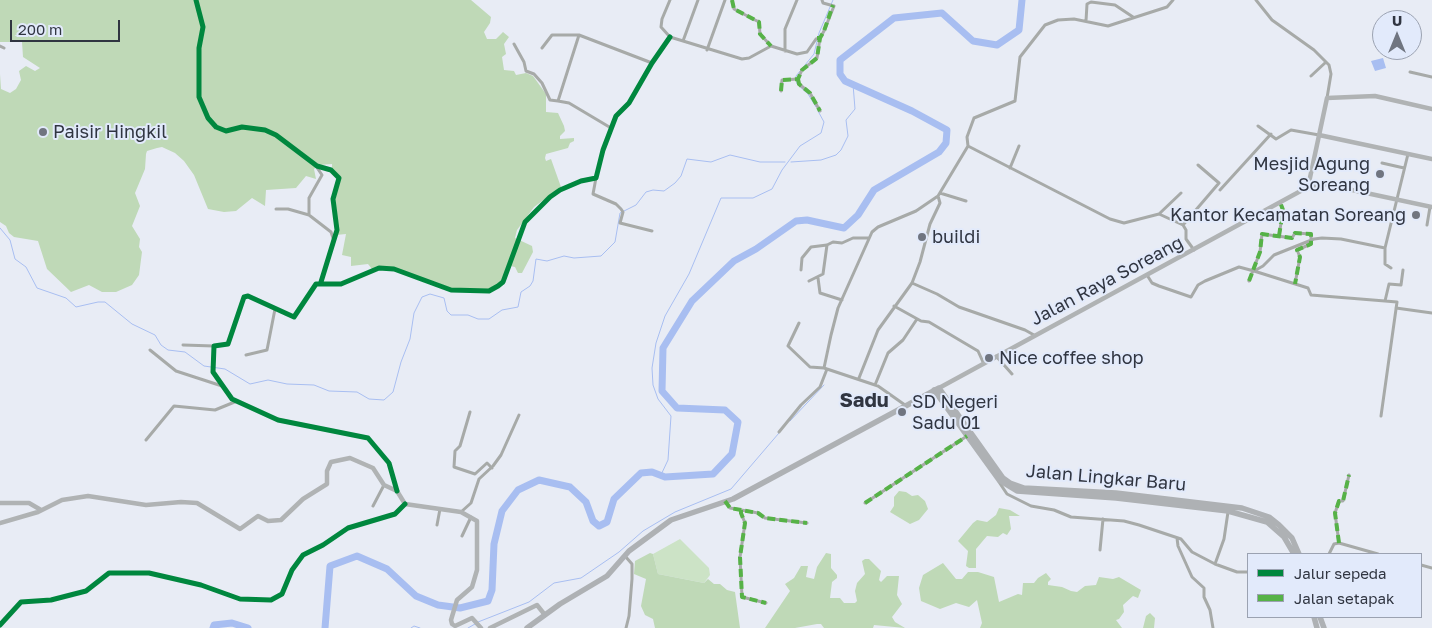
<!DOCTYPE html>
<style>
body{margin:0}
#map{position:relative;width:1432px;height:628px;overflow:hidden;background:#e8ecf5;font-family:"Golos Text",sans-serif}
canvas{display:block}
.legend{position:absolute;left:1247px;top:553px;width:175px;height:65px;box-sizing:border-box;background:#e2eafb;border:1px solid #9ba2b1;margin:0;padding:6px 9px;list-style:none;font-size:15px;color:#303541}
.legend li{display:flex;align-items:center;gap:10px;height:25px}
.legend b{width:25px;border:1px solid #9ba2b1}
.north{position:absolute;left:1372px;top:10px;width:50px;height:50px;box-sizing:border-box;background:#e2eafb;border:1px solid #9ba2b1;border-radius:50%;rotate:0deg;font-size:14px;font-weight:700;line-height:20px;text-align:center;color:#303541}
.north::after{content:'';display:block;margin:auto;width:18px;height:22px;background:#707580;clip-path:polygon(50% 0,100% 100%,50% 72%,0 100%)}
.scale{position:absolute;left:10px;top:20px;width:110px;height:22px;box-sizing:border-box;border:2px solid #303541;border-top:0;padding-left:6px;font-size:15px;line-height:18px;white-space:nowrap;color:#303541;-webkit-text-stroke:4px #e2eafb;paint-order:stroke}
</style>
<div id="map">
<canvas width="1432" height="628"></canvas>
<ul class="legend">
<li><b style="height:6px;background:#00873e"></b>Jalur sepeda</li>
<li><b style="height:6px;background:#56b247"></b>Jalan setapak</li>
</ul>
<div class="north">U</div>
<div class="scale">200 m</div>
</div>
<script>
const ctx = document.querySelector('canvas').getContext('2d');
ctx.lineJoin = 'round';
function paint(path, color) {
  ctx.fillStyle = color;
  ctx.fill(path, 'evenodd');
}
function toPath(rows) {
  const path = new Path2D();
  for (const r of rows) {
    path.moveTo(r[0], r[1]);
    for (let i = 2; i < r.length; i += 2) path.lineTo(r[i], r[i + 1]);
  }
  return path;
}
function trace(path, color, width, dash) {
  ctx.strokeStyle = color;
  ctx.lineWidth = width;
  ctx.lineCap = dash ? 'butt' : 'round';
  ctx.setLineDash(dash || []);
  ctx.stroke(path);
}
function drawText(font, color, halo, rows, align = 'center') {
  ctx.font = font + ' "Golos Text",sans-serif';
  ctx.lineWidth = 4;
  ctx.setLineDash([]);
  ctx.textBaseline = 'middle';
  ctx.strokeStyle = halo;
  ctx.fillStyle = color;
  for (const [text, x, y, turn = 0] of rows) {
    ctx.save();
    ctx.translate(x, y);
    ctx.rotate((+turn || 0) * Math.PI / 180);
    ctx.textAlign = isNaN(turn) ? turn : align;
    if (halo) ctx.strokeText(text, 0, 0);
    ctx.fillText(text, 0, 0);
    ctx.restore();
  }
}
paint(toPath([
 [680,539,709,568,710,575,704,583,658,574,653,554]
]), '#cce3c6');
paint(toPath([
 [0,0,471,0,491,17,490,23,484,32,487,39,496,39,503,32,509,37,504,44,506,54,502,57,504,70,514,71,516,75,526,73,533,76,546,94,546,112,558,113,564,126,565,131,560,136,560,139,574,138,574,141,570,143,568,148,546,154,545,158,546,161,551,159,561,187,534,207,517,230,515,238,532,246,533,252,522,273,518,273,515,267,510,266,502,281,489,290,451,289,394,268,372,269,368,264,351,266,351,257,342,255,346,234,336,235,338,230,335,196,340,181,332,169,332,164,319,165,314,169,316,179,306,176,296,188,266,190,265,206,252,198,236,211,224,212,208,209,194,175,184,161,175,153,162,147,157,148,147,151,146,154,145,169,135,193,140,206,132,226,140,239,139,247,142,252,139,275,132,285,116,292,102,292,89,285,71,292,47,269,38,241,14,237,9,233,6,226,0,222,0,74,1,89,10,93,16,89,21,80,19,71,26,66,35,71,40,68,23,57,22,42,0,42],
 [899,491,906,492,912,496,918,495,925,501,928,509,919,520,910,524,890,512,894,506,894,497],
 [999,508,1010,510,1020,516,1009,516,1011,529,1007,535,1003,533,998,537,987,536,976,549,976,568,969,568,966,566,968,551,958,541,973,523,977,520,987,522,996,515],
 [650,553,653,554,658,574,704,583,708,579,714,584,720,584,727,590,735,592,740,628,655,628,653,619,645,615,641,606,646,579,634,574,635,561],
 [826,553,831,554,831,568,837,575,837,578,832,582,830,598,840,598,844,603,855,603,857,601,855,591,857,583,865,574,862,561,865,559,869,559,881,571,879,580,881,582,887,576,899,576,897,595,902,604,892,617,895,622,905,628,874,625,873,628,824,628,821,624,817,624,795,628,765,628,790,591,785,584,794,578,801,566,808,566,806,577,814,579,817,567],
 [943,563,956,579,962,579,968,572,978,572,994,577,999,602,1018,594,1022,595,1023,583,1034,583,1038,578,1046,573,1051,579,1048,582,1048,585,1062,587,1071,591,1077,592,1085,586,1096,585,1099,577,1113,579,1119,577,1141,590,1138,598,1133,596,1123,605,1124,612,1119,619,1116,620,1122,628,980,628,982,623,977,600,969,607,956,603,940,609,921,601,919,588,923,575],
 [1150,613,1155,618,1154,628,1143,628,1146,616]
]), '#bfd9b7');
paint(toPath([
 [1383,58,1386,68,1375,71,1371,61]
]), '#a8bef1');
trace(toPath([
 [816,107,808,94,797,84,796,76,814,54,819,33,833,0],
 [791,162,821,160,836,155,841,150,848,136,846,120,855,109,853,84],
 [0,228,10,240,15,259,26,267,37,288,66,298,76,307,98,302,105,302,132,324,155,335,161,345,168,350,185,352,204,366,225,369,250,384,268,380,287,384,314,385,329,391,357,392,369,399,384,400,393,392,401,362,410,339,414,313,422,297,430,294,444,298,447,311,451,315,468,315,478,319,489,319,502,310,518,307,521,292,530,286,533,281,536,259,547,261,564,256,574,258,601,256,615,242,620,213,636,205,646,192,653,190,664,191,675,183,681,176,687,159,711,162,730,155,760,162,785,162],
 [790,421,824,385],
 [660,477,668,460,671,416,658,399,653,385,652,368,656,343,665,316,689,274,721,198,753,198,772,189,782,170,800,146,821,133,824,122,818,111],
 [478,622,529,602,554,583,581,578,619,552,643,531,675,512,731,489,779,433],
 [411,628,414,626,420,628],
 [468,628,475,624]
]), '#a8bef1', 1);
trace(toPath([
 [213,628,214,625,232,623,248,628],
 [325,628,330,566,357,556,387,569,416,596,438,605,460,608,488,601,492,590,494,544,502,511,518,490,539,480,570,487,586,502,593,521,599,526,607,522,614,499,641,473,652,472,665,477,713,474,732,454,738,422,725,410,677,408,662,391,663,348,692,301,734,261,756,249,796,221,807,220,844,228,858,215,874,190,939,152,946,143,947,130,912,111,845,81,840,74,840,60,894,18,942,13,973,41,997,45,1019,30,1022,0]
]), '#a8bef1', 7);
trace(toPath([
 [196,0,203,27,199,48,199,97,208,118,216,127,226,131,242,127,265,130,276,135,317,166,331,170,339,178,333,199,337,230,321,282],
 [670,0,662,19,661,27,670,37,742,59,749,58,771,46,797,54,807,52,816,39,820,38,824,31,834,6,823,3,822,0],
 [732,0,734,9,759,22,760,34,771,46],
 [1256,0,1272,20,1314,50,1329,65,1331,74,1327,98],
 [1086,21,1087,4,1091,2,1115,5,1133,17],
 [683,41,698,0],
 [514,44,524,62,526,71,534,74,542,83,550,100,558,101],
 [0,46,4,48],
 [542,48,552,35,579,35],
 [707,50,725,0],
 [785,51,785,29,797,0],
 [1410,72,1432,77],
 [1311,76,1326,62],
 [798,79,799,84,810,93,820,111],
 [781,91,782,80,798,79,802,70,817,58,820,38],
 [1258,126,1276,139,1291,130,1319,135],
 [611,128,569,103,558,101,579,35,652,63],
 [968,146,967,137,974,118,1015,101,1020,57,1045,25,1058,20,1074,19,1108,26,1167,7,1173,0],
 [968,146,1110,219,1124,223,1159,214,1183,225,1186,230,1186,239,1194,250],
 [1382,163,1404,168],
 [1010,168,1019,146],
 [596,178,593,194,616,204,621,209,623,212,620,223,652,231],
 [1220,190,1271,134],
 [940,193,966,201],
 [276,209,288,209,309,215,331,232,333,238],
 [1159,214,1181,193],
 [309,215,309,198,322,175,316,166],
 [1183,225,1219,183,1198,165],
 [1427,225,1430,207],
 [1279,236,1283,210,1280,202],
 [1385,248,1408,154],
 [801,270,802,258,811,247,827,245,833,242,842,243,853,238,869,238],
 [1254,271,1308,288,1311,295,1385,301],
 [1147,275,1152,283,1159,286,1191,297,1198,285,1205,281,1239,267,1254,271,1263,266,1274,255,1314,239,1322,238,1341,239,1385,248,1385,264,1391,268],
 [818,278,820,293,842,300],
 [809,281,823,274,827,245],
 [1249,281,1260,252,1262,234,1292,238,1295,233,1311,234,1311,244,1297,250,1300,257,1295,284],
 [912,283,937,294,959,307,1025,330,1034,335],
 [894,306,921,321,929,322,978,351,983,362],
 [1396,308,1432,313],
 [799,323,788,346,810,367,824,368],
 [183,345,214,346],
 [150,350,176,371,222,386],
 [246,355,267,350,275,309],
 [996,356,1012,374],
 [859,378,878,330,912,283,920,262,930,224,940,203,938,196],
 [875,385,888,353,903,340,917,319],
 [905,405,878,386,824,368,831,335,838,308,872,232,878,227,916,211,938,196,968,146],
 [470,412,460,446,455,451,454,467,475,474,487,463,492,468],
 [1381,416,1397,302,1385,301,1389,284,1401,285,1403,270],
 [779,432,801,405,820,387,827,369],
 [146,440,174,406,215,410,237,401],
 [999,482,1007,494,1031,506,1054,510,1071,517,1124,521,1139,525,1181,539,1192,552,1215,564,1237,572,1248,572],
 [397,491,389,463,368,438,278,420,232,399,213,372,214,346,228,344,244,297,248,296,294,317,316,284,341,284,379,268,394,269,451,290,489,291,498,286,503,282,525,222,550,197,560,190,581,181,596,178,603,150,616,116,629,103,652,63,670,37],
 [726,502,730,508,758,513,765,518,807,523],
 [865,503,967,436],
 [373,506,384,485],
 [741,510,741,513,745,523,740,557,742,597,766,603],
 [461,512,471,503,479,479,493,466,501,455,519,415],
 [437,525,440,509],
 [462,536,471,517],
 [1177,538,1178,546,1192,577,1204,588,1204,597,1210,610,1213,628],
 [1339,543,1335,513,1339,501,1343,501,1349,475],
 [1100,550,1103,519],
 [1329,554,1334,544,1339,543,1378,554],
 [625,556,632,564,632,579,629,616,626,628],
 [1215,564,1224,539,1228,512],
 [1421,565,1432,568],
 [0,625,21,602,51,600,86,591,109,573,149,573,201,585,240,599,271,600,282,594,292,570,303,555,323,545,348,528,395,514,405,504]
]), '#a7aaa8', 3);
trace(toPath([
 [1319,135,1432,159],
 [1308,187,1327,98,1375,96,1432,109],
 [939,388,1308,187,1324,184,1432,207],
 [0,503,29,503,41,510],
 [0,523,38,512,62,500,88,496,146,505,181,502,197,503,240,529,258,516,268,521,281,520,303,499,327,484,327,471,331,462,350,458,373,468,384,485,397,491,405,504,461,512,477,521,477,570,472,587,457,600,451,620,452,624,455,626,472,618,481,628],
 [490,628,537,605,545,615]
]), '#b0b3b4', 4.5);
trace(toPath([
 [934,390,999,480,1017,491,1116,498,1228,511,1267,522,1284,537,1294,554],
 [1314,617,1317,628],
 [1320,617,1324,628],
 [527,628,560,604,607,576,629,551,671,520,733,499,939,388,1003,478,1010,483,1024,488,1116,493,1242,508,1269,517,1279,525,1292,538,1299,554]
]), '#aeb1b4', 5.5);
trace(toPath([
 [732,0,734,9,759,22,760,34,771,46],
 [817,38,820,38,824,31,833,5],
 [798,79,799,84,810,93,820,111],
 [781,91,782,80,798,79,802,70,817,58,820,38],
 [1279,236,1283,210,1280,202],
 [1249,281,1260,252,1262,234,1292,238,1295,233,1311,234,1311,244,1297,250,1300,257,1295,284],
 [725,501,730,508,758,513,765,518,807,523],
 [865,503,967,436],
 [741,510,741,513,745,523,740,557,742,597,766,603],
 [1339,543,1335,513,1339,501,1343,501,1349,475]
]), '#56b247', 4, [8, 4]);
trace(toPath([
 [196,0,203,27,199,48,199,97,208,118,216,127,226,131,242,127,265,130,276,135,317,166,331,170,339,178,333,199,337,230,321,282],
 [397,491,389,463,368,438,278,420,232,399,213,372,214,346,228,344,244,297,248,296,294,317,316,284,341,284,379,268,394,269,451,290,489,291,498,286,503,282,525,222,550,197,560,190,581,181,596,178,603,150,616,116,629,103,652,63,670,37],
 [0,625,21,602,51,600,86,591,109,573,149,573,201,585,240,599,271,600,282,594,292,570,303,555,323,545,348,528,395,514,405,504]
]), '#00873e', 5);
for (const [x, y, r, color] of [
 [43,132,5,"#707580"],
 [1380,174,5,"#707580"],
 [1416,215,5,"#707580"],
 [922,237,5,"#707580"],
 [989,358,5,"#707580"],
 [902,412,5,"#707580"]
]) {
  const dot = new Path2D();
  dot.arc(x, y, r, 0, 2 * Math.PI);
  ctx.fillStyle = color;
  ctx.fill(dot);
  trace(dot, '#e2eafb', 2);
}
drawText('18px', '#303541', '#e2eafb', [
 ["Paisir Hingkil",53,132],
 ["Mesjid Agung",1370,164,"right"],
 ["Soreang",1370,185,"right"],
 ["Kantor Kecamatan Soreang",1406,215,"right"],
 ["buildi",932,237],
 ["Nice coffee shop",999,358],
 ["SD Negeri",912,402],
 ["Sadu 01",912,423]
], 'left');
drawText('18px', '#303541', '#e2eafb', [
 ["Jalan Raya Soreang",1107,281,-28],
 ["Jalan Lingkar Baru",1106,478,5]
]);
drawText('bold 20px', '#303541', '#e2eafb', [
 ["Sadu",864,401]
]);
</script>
